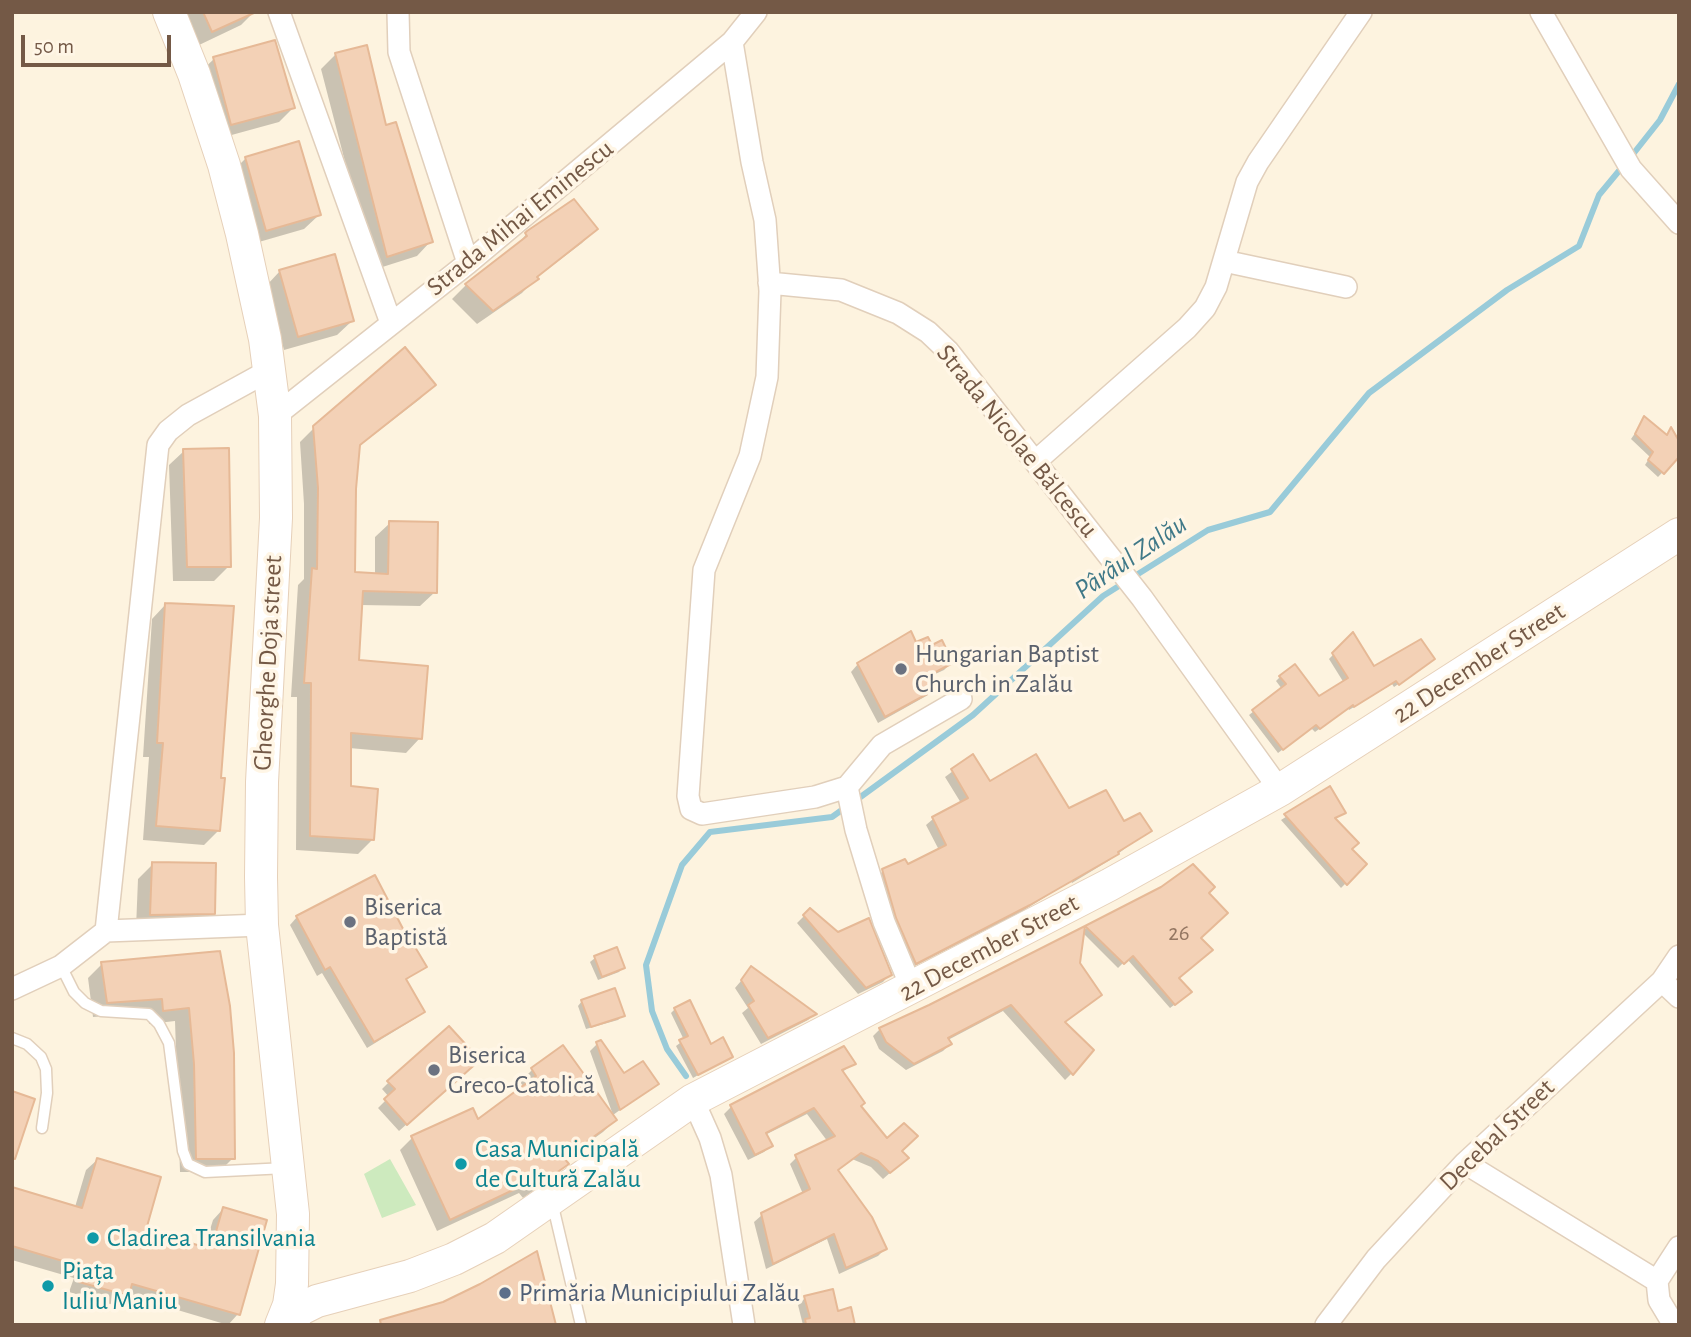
<!DOCTYPE html>
<meta charset="utf-8">
<style>
body{margin:0}
#map{position:relative;width:1691px;height:1337px;overflow:hidden;background:#fdf3df;font-family:"Alegreya Sans",sans-serif}
canvas{display:block}
.frame{position:absolute;inset:0;border:14px solid #745946;pointer-events:none}
.scale{position:absolute;left:21px;top:35px;width:150px;height:32px;box-sizing:border-box;border:4px solid #745946;border-top:0;padding-left:9px;font-size:21px;line-height:24px;white-space:nowrap;color:#745946;-webkit-text-stroke:5px #fff6e6;paint-order:stroke}
</style>
<div id="map">
<canvas width="1691" height="1337"></canvas>
<div class="frame"></div>
<div class="scale">50 m</div>
</div>
<script>
const ctx = document.querySelector('canvas').getContext('2d');
ctx.lineJoin = 'round';
function paint(path, color) {
  ctx.fillStyle = color;
  ctx.fill(path, 'evenodd');
}
function toPath(rows) {
  const path = new Path2D();
  for (const r of rows) {
    path.moveTo(r[0], r[1]);
    for (let i = 2; i < r.length; i += 2) path.lineTo(r[i], r[i + 1]);
  }
  return path;
}
function trace(path, color, width, dash) {
  ctx.strokeStyle = color;
  ctx.lineWidth = width;
  ctx.lineCap = dash ? 'butt' : 'round';
  ctx.setLineDash(dash || []);
  ctx.stroke(path);
}
function drawText(font, color, halo, rows, align = 'center') {
  ctx.font = font + ' "Alegreya Sans",sans-serif';
  ctx.lineWidth = 7;
  ctx.setLineDash([]);
  ctx.textBaseline = 'middle';
  ctx.strokeStyle = halo;
  ctx.fillStyle = color;
  for (const [text, x, y, turn = 0] of rows) {
    ctx.save();
    ctx.translate(x, y);
    ctx.rotate((+turn || 0) * Math.PI / 180);
    ctx.textAlign = isNaN(turn) ? turn : align;
    if (halo) ctx.strokeText(text, 0, 0);
    ctx.fillText(text, 0, 0);
    ctx.restore();
  }
}
paint(toPath([
 [390,1159,416,1205,382,1218,364,1174]
]), '#cdeabe');
paint(toPath([
 [182,12,254,12,241,25,197,46],
 [336,54,385,127,431,241,417,256,373,270,321,69],
 [214,59,293,108,279,122,217,139,199,73],
 [246,158,319,215,304,229,252,244,231,173],
 [596,228,582,243,536,278,522,293,477,324,452,299,466,285,513,250,528,232],
 [280,271,352,321,337,335,284,350,266,286],
 [434,384,420,399,358,447,354,489,354,573,375,575,375,537,390,523,435,592,420,606,360,605,357,662,420,738,406,753,349,748,349,787,373,839,358,854,296,850,297,697,291,697,298,585,304,579,304,504,300,442,315,427],
 [1645,419,1666,437,1671,430,1679,455,1658,477,1645,465,1650,457,1631,439],
 [184,451,229,566,214,581,173,581,169,465],
 [166,604,219,779,219,830,204,845,143,840,149,757,143,757,152,619],
 [1352,635,1373,669,1429,663,1394,687,1392,684,1349,710,1348,708,1315,732,1311,728,1278,753,1249,715,1282,689,1276,681,1280,677,1319,698,1344,683,1329,659],
 [915,644,931,647,951,663,944,670,929,677,935,688,928,695,878,723,851,672,858,664],
 [973,756,989,783,1069,811,1149,830,1110,860,1072,883,1071,881,1021,912,909,969,876,878,883,871,908,866,939,850,926,825,933,819,961,803,945,777],
 [1330,789,1343,812,1334,820,1349,849,1365,864,1341,888,1281,820],
 [153,864,214,913,199,927,136,928,138,879],
 [1162,889,1206,893,1199,938,1177,979,1186,996,1170,1008,1127,959,1118,968,1082,932,1078,963,1100,995,1064,1023,1072,1073,1065,1080,1003,1011,948,1040,950,1044,943,1051,906,1070,879,1049,873,1036,880,1029,1083,930],
 [810,910,890,974,883,982,858,994,797,923],
 [297,917,413,951,425,966,405,981,423,1011,416,1018,367,1048,322,973,317,976,290,925],
 [616,950,623,967,619,972,598,980,590,962,595,958],
 [218,952,233,1158,219,1172,180,1172,175,1021,149,1024,148,1013,93,1017,88,978,102,964],
 [752,968,814,1014,808,1020,761,1044,742,1013,748,1008,735,988],
 [582,1001,623,1015,618,1020,586,1029,578,1006],
 [675,1009,710,1046,731,1056,693,1078,676,1046,684,1040,671,1013],
 [597,1044,624,1076,657,1083,613,1115,590,1051],
 [563,1047,615,1120,603,1132,564,1160,567,1164,554,1176,523,1198,519,1193,437,1231,400,1150,412,1138,477,1121,524,1087,520,1082,532,1070],
 [853,1064,841,1073,859,1106,887,1140,900,1151,900,1164,883,1179,871,1167,852,1159,837,1171,885,1249,878,1256,839,1274,827,1239,766,1269,754,1222,762,1215,803,1194,790,1164,797,1157,828,1142,807,1114,765,1135,771,1145,764,1152,748,1160,724,1114,731,1107],
 [471,1067,399,1131,378,1108,389,1097,382,1089,389,1082],
 [97,1160,144,1231,204,1249,213,1220,223,1209,238,1314,228,1325,127,1295,117,1306,69,1292,74,1278,12,1260,12,1189,75,1207,86,1170],
 [805,1298,837,1313,854,1325,803,1325,798,1305]
]), '#0003');
trace(toPath([
 [1630,158,1660,120,1679,84],
 [855,801,973,715,1103,596,1208,530,1270,512,1369,393,1507,290,1579,246,1599,195,1623,166],
 [686,1076,667,1049,652,1011,646,965,682,865,710,832,832,817,846,807]
]), '#99cbd9', 6);
const building = toPath([
 [203,12,256,12,212,32,203,12],
 [275,40,295,108,231,125,213,57,275,40],
 [367,45,386,125,396,122,433,242,387,257,335,53,367,45],
 [299,141,321,215,266,231,245,157,299,141],
 [574,199,598,229,537,277,539,279,493,311,465,284,527,236,525,233,527,231,574,199],
 [335,254,354,321,298,337,279,270,335,254],
 [405,347,436,385,360,445,356,489,355,572,388,574,389,521,438,522,437,593,363,591,359,660,428,666,422,739,351,733,351,786,378,789,374,840,310,836,311,683,304,683,312,568,317,569,318,488,313,426,405,347],
 [1644,416,1667,435,1671,427,1679,441,1679,457,1664,474,1648,460,1653,452,1635,434,1644,416],
 [229,448,231,567,187,567,183,449,229,448],
 [165,603,234,606,221,778,225,778,220,831,156,826,163,743,157,743,165,603],
 [911,631,916,642,928,637,932,645,942,640,953,663,930,675,938,688,885,717,857,663,911,631],
 [1353,632,1374,666,1421,639,1435,659,1399,685,1396,681,1354,707,1353,705,1320,729,1316,725,1283,750,1252,710,1286,684,1279,676,1295,664,1319,696,1348,678,1332,653,1353,632],
 [973,754,990,781,1036,754,1069,808,1106,790,1124,821,1140,813,1152,831,1118,852,1119,854,1030,905,916,964,896,918,882,869,905,859,908,864,946,845,932,817,968,798,951,769,973,754],
 [1330,786,1346,813,1335,818,1359,843,1352,849,1367,864,1347,885,1284,814,1330,786],
 [152,862,216,863,215,914,150,915,152,862],
 [1193,864,1215,887,1209,893,1228,913,1201,938,1213,950,1179,978,1192,992,1175,1005,1133,956,1124,964,1085,926,1161,887,1193,864],
 [375,875,413,948,415,947,427,967,406,979,425,1012,374,1042,330,967,325,970,296,916,375,875],
 [810,908,838,932,869,918,892,975,866,988,803,915,810,908],
 [1085,926,1080,963,1102,995,1065,1022,1094,1050,1073,1075,1011,1005,948,1038,952,1044,914,1064,886,1042,879,1028,929,1005,1085,926],
 [617,947,625,968,602,977,594,956,617,947],
 [220,951,230,1006,234,1053,235,1159,196,1159,194,1064,189,1008,163,1011,162,999,107,1003,101,962,220,951],
 [751,966,817,1014,768,1038,748,1005,754,1001,741,980,751,966],
 [615,988,625,1016,591,1027,581,1000,615,988],
 [690,1000,711,1044,723,1037,733,1057,698,1075,679,1040,688,1036,674,1008,690,1000],
 [449,1026,480,1060,407,1125,384,1099,395,1089,387,1081,449,1026],
 [601,1040,624,1073,643,1061,659,1084,620,1110,596,1042,601,1040],
 [563,1045,617,1120,564,1158,569,1164,536,1187,532,1181,450,1220,411,1136,473,1108,478,1119,536,1076,531,1068,563,1045],
 [844,1046,856,1064,842,1070,865,1103,861,1106,887,1138,904,1123,918,1136,902,1151,909,1158,890,1173,878,1161,861,1153,838,1170,872,1217,887,1249,846,1268,834,1234,773,1264,761,1213,810,1189,795,1155,835,1136,814,1108,766,1133,773,1146,755,1155,730,1105,844,1046],
 [12,1091,35,1099,15,1159,12,1158,12,1091],
 [97,1158,161,1177,146,1230,211,1249,223,1207,267,1220,240,1315,132,1284,129,1296,79,1282,83,1267,12,1246,12,1187,82,1208,97,1158],
 [537,1251,556,1325,381,1325,380,1320,443,1302,480,1284,537,1251],
 [833,1289,838,1311,851,1307,855,1325,806,1325,805,1319,810,1318,804,1296,833,1289]
]);
paint(building, '#f3d1b6');
trace(building, '#e6b996', 2);
const service = toPath([
 [61,966,74,992,85,1003,101,1011,149,1014,159,1024,169,1043,183,1151,188,1164,205,1172,286,1168],
 [12,1038,27,1044,41,1057,46,1069,47,1093,42,1128],
 [552,1202,581,1325]
]);
const minor = toPath([
 [279,12,391,323],
 [398,12,399,52,468,263],
 [1541,12,1631,169,1679,223],
 [732,42,752,162,765,220,770,291,767,377,750,456,704,570,688,796,691,809,702,814,815,797,847,787,882,745,961,699],
 [1224,261,1346,287],
 [769,283,841,290,898,313,928,332,948,351,1142,598,1280,790],
 [275,416,468,263,732,42,756,12],
 [1036,461,1187,328,1205,308,1216,287,1247,182,1258,162,1361,12],
 [847,787,856,830,884,922,912,989],
 [106,931,262,925],
 [1662,981,1679,997],
 [12,989,61,966,106,931,158,445,168,431,188,415,270,370],
 [693,1100,710,1138,721,1175,744,1325],
 [1465,1163,1657,1281],
 [1657,1281,1659,1300,1674,1325],
 [1657,1281,1679,1247],
 [1326,1325,1376,1259,1465,1163,1662,981,1679,956]
]);
const secondary = toPath([
 [169,12,194,74,224,165,242,234,265,339,275,416,276,518,262,782,261,877,262,925,293,1214,292,1284,289,1305,281,1325],
 [284,1325,301,1309,317,1301,410,1276,454,1259,495,1238,693,1100,1109,885,1280,790,1679,534]
]);
trace(service, '#e1cfbb', 13);
trace(minor, '#e1cfbb', 24);
trace(secondary, '#e6d0b9', 34);
trace(service, '#fff', 10);
trace(minor, '#fff', 21);
trace(secondary, '#fff', 32);
for (const [x, y, r, color] of [
 [901,669,7,"#6b7280"],
 [350,922,7,"#6b7280"],
 [434,1070,7,"#6b7280"],
 [461,1164,7,"#0f9aa8"],
 [93,1238,7,"#0f9aa8"],
 [48,1286,7,"#0f9aa8"],
 [505,1293,7,"#5c6f8a"]
]) {
  const dot = new Path2D();
  dot.arc(x, y, r, 0, 2 * Math.PI);
  ctx.fillStyle = color;
  ctx.fill(dot);
  trace(dot, '#fff6e6', 2.5);
}
drawText('23px', '#947762', null, [
 ["26",1179,933]
]);
drawText('26px', '#745946', '#fff6e6', [
 ["Strada Mihai Eminescu",520,218,-39],
 ["Strada Nicolae Bălcescu",1017,441,51],
 ["Gheorghe Doja street",268,663,-87],
 ["22 December Street",1479,663,-33],
 ["22 December Street",989,948,-28],
 ["Decebal Street",1497,1135,-44]
]);
drawText('26px', '#5b616d', '#fff6e6', [
 ["Hungarian Baptist",915,654],
 ["Church in Zalău",915,684],
 ["Biserica",364,907],
 ["Baptistă",364,937],
 ["Biserica",448,1055],
 ["Greco-Catolică",448,1085]
], 'left');
drawText('26px', '#0d838f', '#fff6e6', [
 ["Casa Municipală",475,1149],
 ["de Cultură Zalău",475,1179],
 ["Cladirea Transilvania",107,1238],
 ["Piața",62,1271],
 ["Iuliu Maniu",62,1301]
], 'left');
drawText('26px', '#4e5e75', '#fff6e6', [
 ["Primăria Municipiului Zalău",519,1293]
], 'left');
drawText('italic 28px', '#407988', '#fff6e6', [
 ["Pârâul Zalău",1131,557,-34]
]);
</script>
